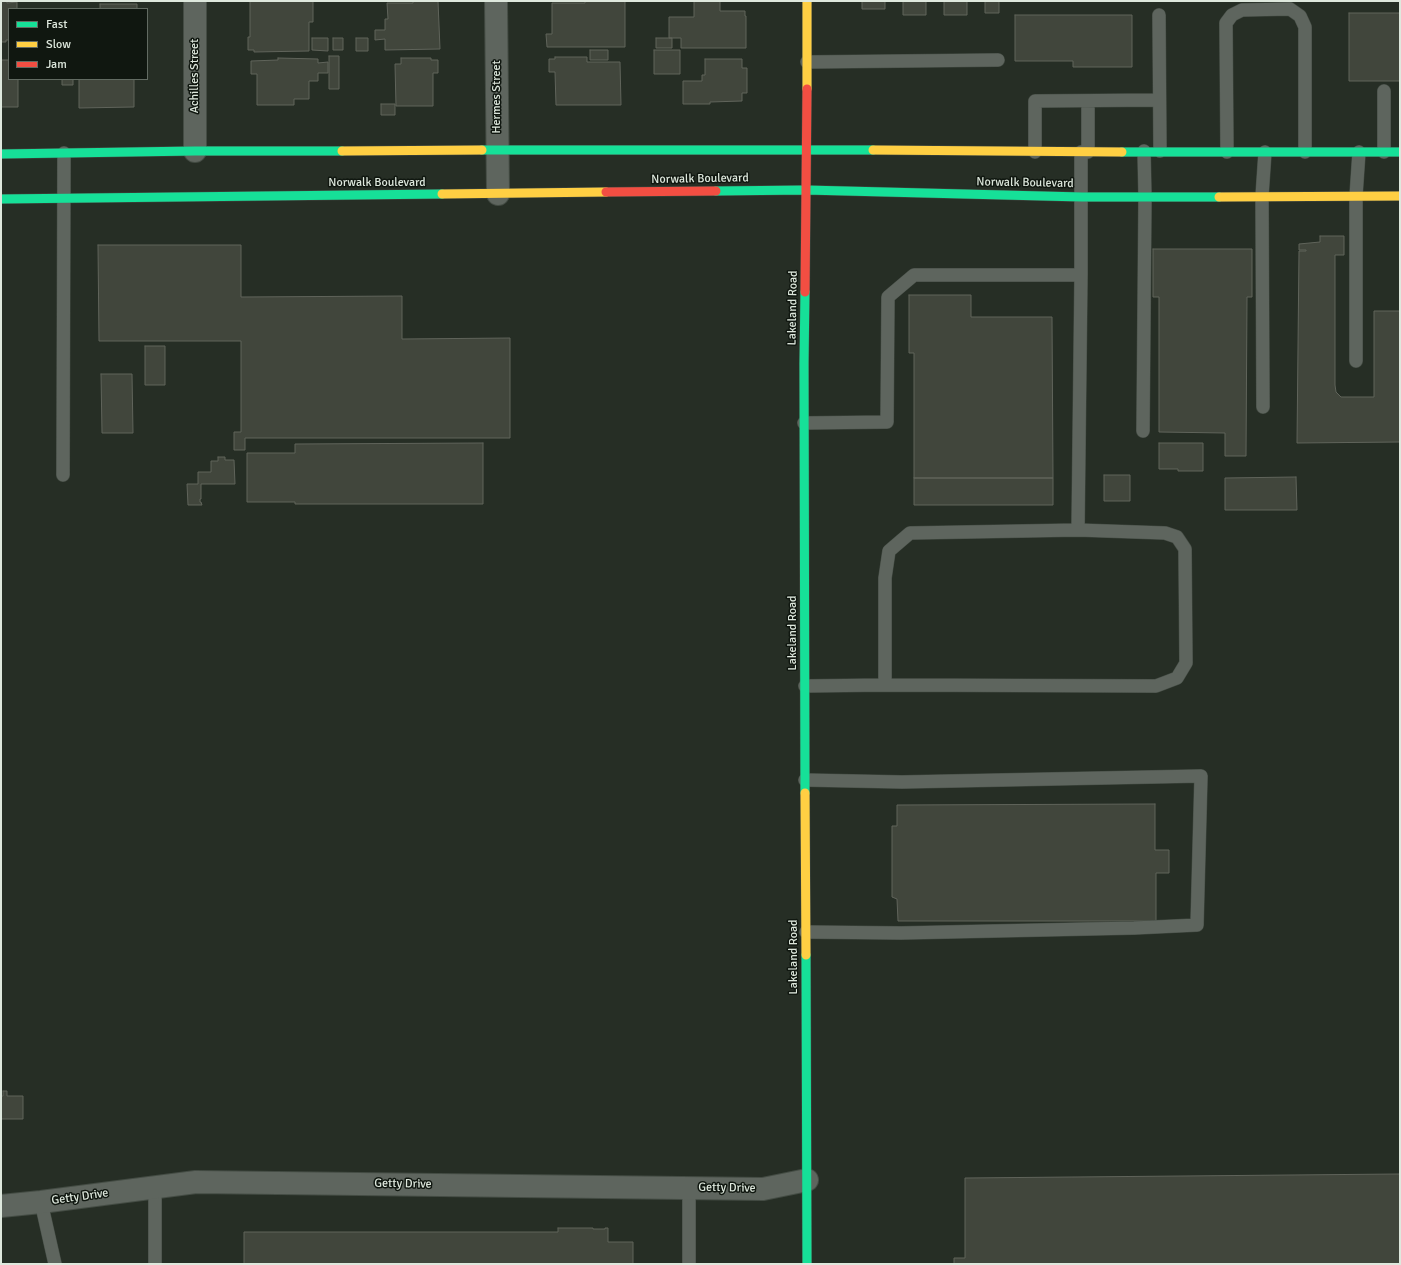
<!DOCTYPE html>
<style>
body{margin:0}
#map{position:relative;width:1401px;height:1265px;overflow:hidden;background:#262e25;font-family:Signika,sans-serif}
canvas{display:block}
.frame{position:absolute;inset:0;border:2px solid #dee8dd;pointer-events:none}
.legend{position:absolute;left:8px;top:8px;width:140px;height:72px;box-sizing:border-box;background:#101710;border:1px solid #626b62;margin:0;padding:5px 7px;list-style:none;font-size:12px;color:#dee8dd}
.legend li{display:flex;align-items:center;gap:8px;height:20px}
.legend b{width:20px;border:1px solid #626b62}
</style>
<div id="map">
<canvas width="1401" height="1265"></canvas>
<div class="frame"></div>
<ul class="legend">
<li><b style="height:5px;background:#16e098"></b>Fast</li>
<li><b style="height:5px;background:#ffcf43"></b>Slow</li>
<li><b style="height:5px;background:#f24e42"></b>Jam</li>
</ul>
</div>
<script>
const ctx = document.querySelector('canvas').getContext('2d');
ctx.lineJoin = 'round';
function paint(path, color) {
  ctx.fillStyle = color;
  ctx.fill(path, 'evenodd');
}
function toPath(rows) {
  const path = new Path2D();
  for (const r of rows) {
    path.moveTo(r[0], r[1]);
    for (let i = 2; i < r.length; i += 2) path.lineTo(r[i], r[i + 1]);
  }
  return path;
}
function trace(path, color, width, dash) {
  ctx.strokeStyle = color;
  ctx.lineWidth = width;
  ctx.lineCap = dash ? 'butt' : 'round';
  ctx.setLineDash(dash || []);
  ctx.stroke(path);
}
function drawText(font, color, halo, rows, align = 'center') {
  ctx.font = font + ' Signika,sans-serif';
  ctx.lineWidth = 3;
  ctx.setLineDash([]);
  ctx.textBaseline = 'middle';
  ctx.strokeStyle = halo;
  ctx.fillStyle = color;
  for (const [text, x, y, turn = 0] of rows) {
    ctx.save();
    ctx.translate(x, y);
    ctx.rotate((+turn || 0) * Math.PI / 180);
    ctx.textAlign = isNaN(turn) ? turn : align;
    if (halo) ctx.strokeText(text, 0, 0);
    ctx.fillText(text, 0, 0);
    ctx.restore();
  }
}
const building = toPath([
 [1,1,7,1,7,3,17,2,17,9,9,9,9,40,6,40,6,42,1,42,1,1],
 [250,1,313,1,313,22,309,22,309,51,254,52,254,50,248,50,248,37,250,37,250,1],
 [413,1,438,1,440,49,385,50,385,39,375,40,375,30,385,30,385,19,388,19,387,3,413,3,413,1],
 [585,1,625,1,625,47,547,47,546,34,552,34,552,3,585,3,585,1],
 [694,1,720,1,720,11,745,11,745,16,746,16,746,48,681,48,681,38,669,38,669,17,694,17,694,1],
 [862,1,885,1,885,9,862,9,862,1],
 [903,1,926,1,926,15,903,15,903,1],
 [944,1,967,1,967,15,944,15,944,1],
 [985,1,999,1,999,13,985,13,985,1],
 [100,4,137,4,137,9,100,9,100,4],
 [1349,13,1400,13,1400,81,1349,81,1349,13],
 [1015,15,1132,15,1132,67,1073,67,1073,61,1015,61,1015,15],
 [312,38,328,38,328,51,312,50,312,38],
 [333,38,343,38,343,50,333,50,333,38],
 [356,38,368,38,368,51,356,51,356,38],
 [656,38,672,38,672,48,656,48,656,38],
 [590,50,608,50,608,60,590,60,590,50],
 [654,50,680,50,680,74,654,74,654,50],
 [329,56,339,56,339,89,329,89,329,56],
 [555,57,587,57,587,62,620,62,621,105,556,105,555,72,549,72,549,59,555,59,555,57],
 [278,58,318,59,318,63,328,62,328,73,318,73,318,81,309,81,309,99,294,99,294,105,257,105,257,74,251,74,251,61,278,60,278,58],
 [401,58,431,58,431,60,438,60,438,73,433,73,433,106,396,106,395,64,401,64,401,58],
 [705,59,742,59,742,68,747,68,747,93,742,93,742,101,710,102,710,104,683,104,683,81,702,81,702,75,705,75,705,59],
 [1,60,9,60,9,79,18,79,18,107,1,107,1,60],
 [62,79,73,79,73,85,62,85,62,79],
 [79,79,134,79,134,107,79,108,79,79],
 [381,104,395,104,395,115,381,115,381,104],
 [1320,236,1344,236,1344,255,1335,255,1335,385,1336,392,1341,397,1374,397,1374,311,1400,311,1400,442,1297,443,1299,251,1306,251,1306,250,1299,250,1299,244,1320,242,1320,236],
 [98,245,241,245,241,297,402,296,402,339,510,338,510,438,245,438,245,450,234,450,234,432,241,432,241,341,99,341,98,245],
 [1153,249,1252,249,1252,297,1247,297,1246,456,1225,456,1225,433,1159,432,1159,297,1153,297,1153,249],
 [909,295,971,295,971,317,1052,317,1053,478,914,478,914,353,909,353,909,295],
 [145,346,165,346,165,385,145,385,145,346],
 [101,374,132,374,133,433,102,433,101,374],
 [483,443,483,504,295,504,295,502,247,502,247,453,295,453,295,444,483,443],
 [1159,443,1203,443,1203,471,1178,471,1178,469,1159,469,1159,443],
 [218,457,225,457,225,460,234,460,235,484,201,484,201,499,200,499,200,502,201,502,202,505,188,505,187,484,198,484,198,472,211,472,211,461,218,461,218,457],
 [1104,475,1130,475,1130,501,1104,501,1104,475],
 [1296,477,1297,510,1225,510,1225,478,1296,477],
 [914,478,1053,478,1053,505,914,505,914,478],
 [1155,804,1155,850,1169,850,1169,873,1156,873,1156,921,898,921,897,899,892,897,892,826,897,826,897,805,1155,804],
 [3,1091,7,1091,7,1096,23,1096,23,1119,1,1119,1,1096,3,1096,3,1091],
 [1400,1174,1400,1264,954,1264,954,1258,965,1258,965,1178,1400,1174],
 [558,1228,593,1228,593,1229,605,1229,605,1228,608,1228,608,1242,633,1242,633,1264,244,1264,244,1232,558,1232,558,1228]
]);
paint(building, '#41463c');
trace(building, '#60645b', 1);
const lane = toPath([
 [1159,15,1160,151],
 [807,62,998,60],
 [1384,91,1384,152],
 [1088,101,1088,152],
 [1035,152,1035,101,1159,100],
 [1227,152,1226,23,1232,15,1242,10,1290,9,1300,16,1305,27,1305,152],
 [1356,361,1356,196,1359,152],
 [1263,407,1262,196,1265,152],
 [804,423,887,422,888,297,914,275,1081,275,1081,152],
 [1143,431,1145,197,1144,151],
 [63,475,64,153],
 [885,685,1156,686,1177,678,1186,663,1185,549,1177,537,1165,533,1078,530],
 [805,686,885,685,885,578,889,551,910,533,1078,530,1081,275],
 [805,780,902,782,1201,776,1197,925,1134,928,901,933,806,932],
 [689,1188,689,1264],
 [41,1202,55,1264],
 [155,1264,155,1187]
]);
const street = toPath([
 [195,1,195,151],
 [496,1,498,194],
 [1,1206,41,1202,196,1182,763,1189,807,1180]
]);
const fast = toPath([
 [482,150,873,150],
 [1122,152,1400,152],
 [1,154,195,151,342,151],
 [716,191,806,190,1082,197,1219,197],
 [1,199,442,194],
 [805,292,804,363,805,793],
 [806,955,807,1264]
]);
const slow = toPath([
 [807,1,807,89],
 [873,150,1122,152],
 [342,151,482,150],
 [442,194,606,192],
 [1219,197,1400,196],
 [805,793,806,955]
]);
const jam = toPath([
 [606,192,716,191],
 [805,292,807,89]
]);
trace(lane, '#444c44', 14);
trace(street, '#444c44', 24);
trace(fast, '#444c44', 10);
trace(slow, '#444c44', 10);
trace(jam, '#444c44', 10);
trace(lane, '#5e655e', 13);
trace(street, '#5e655e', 22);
trace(fast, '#16e098', 9);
trace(slow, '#ffcf43', 9);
trace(jam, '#f24e42', 9);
drawText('12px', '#dee8dd', '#101710', [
 ["Achilles Street",195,76,-90],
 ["Hermes Street",497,97,-90],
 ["Norwalk Boulevard",700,179,-1],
 ["Norwalk Boulevard",377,183],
 ["Norwalk Boulevard",1025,183,1],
 ["Lakeland Road",793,308,-89],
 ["Lakeland Road",793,633,-90],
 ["Lakeland Road",794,957,-90],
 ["Getty Drive",403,1184,1],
 ["Getty Drive",727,1188,1],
 ["Getty Drive",80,1197,-8]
]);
</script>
